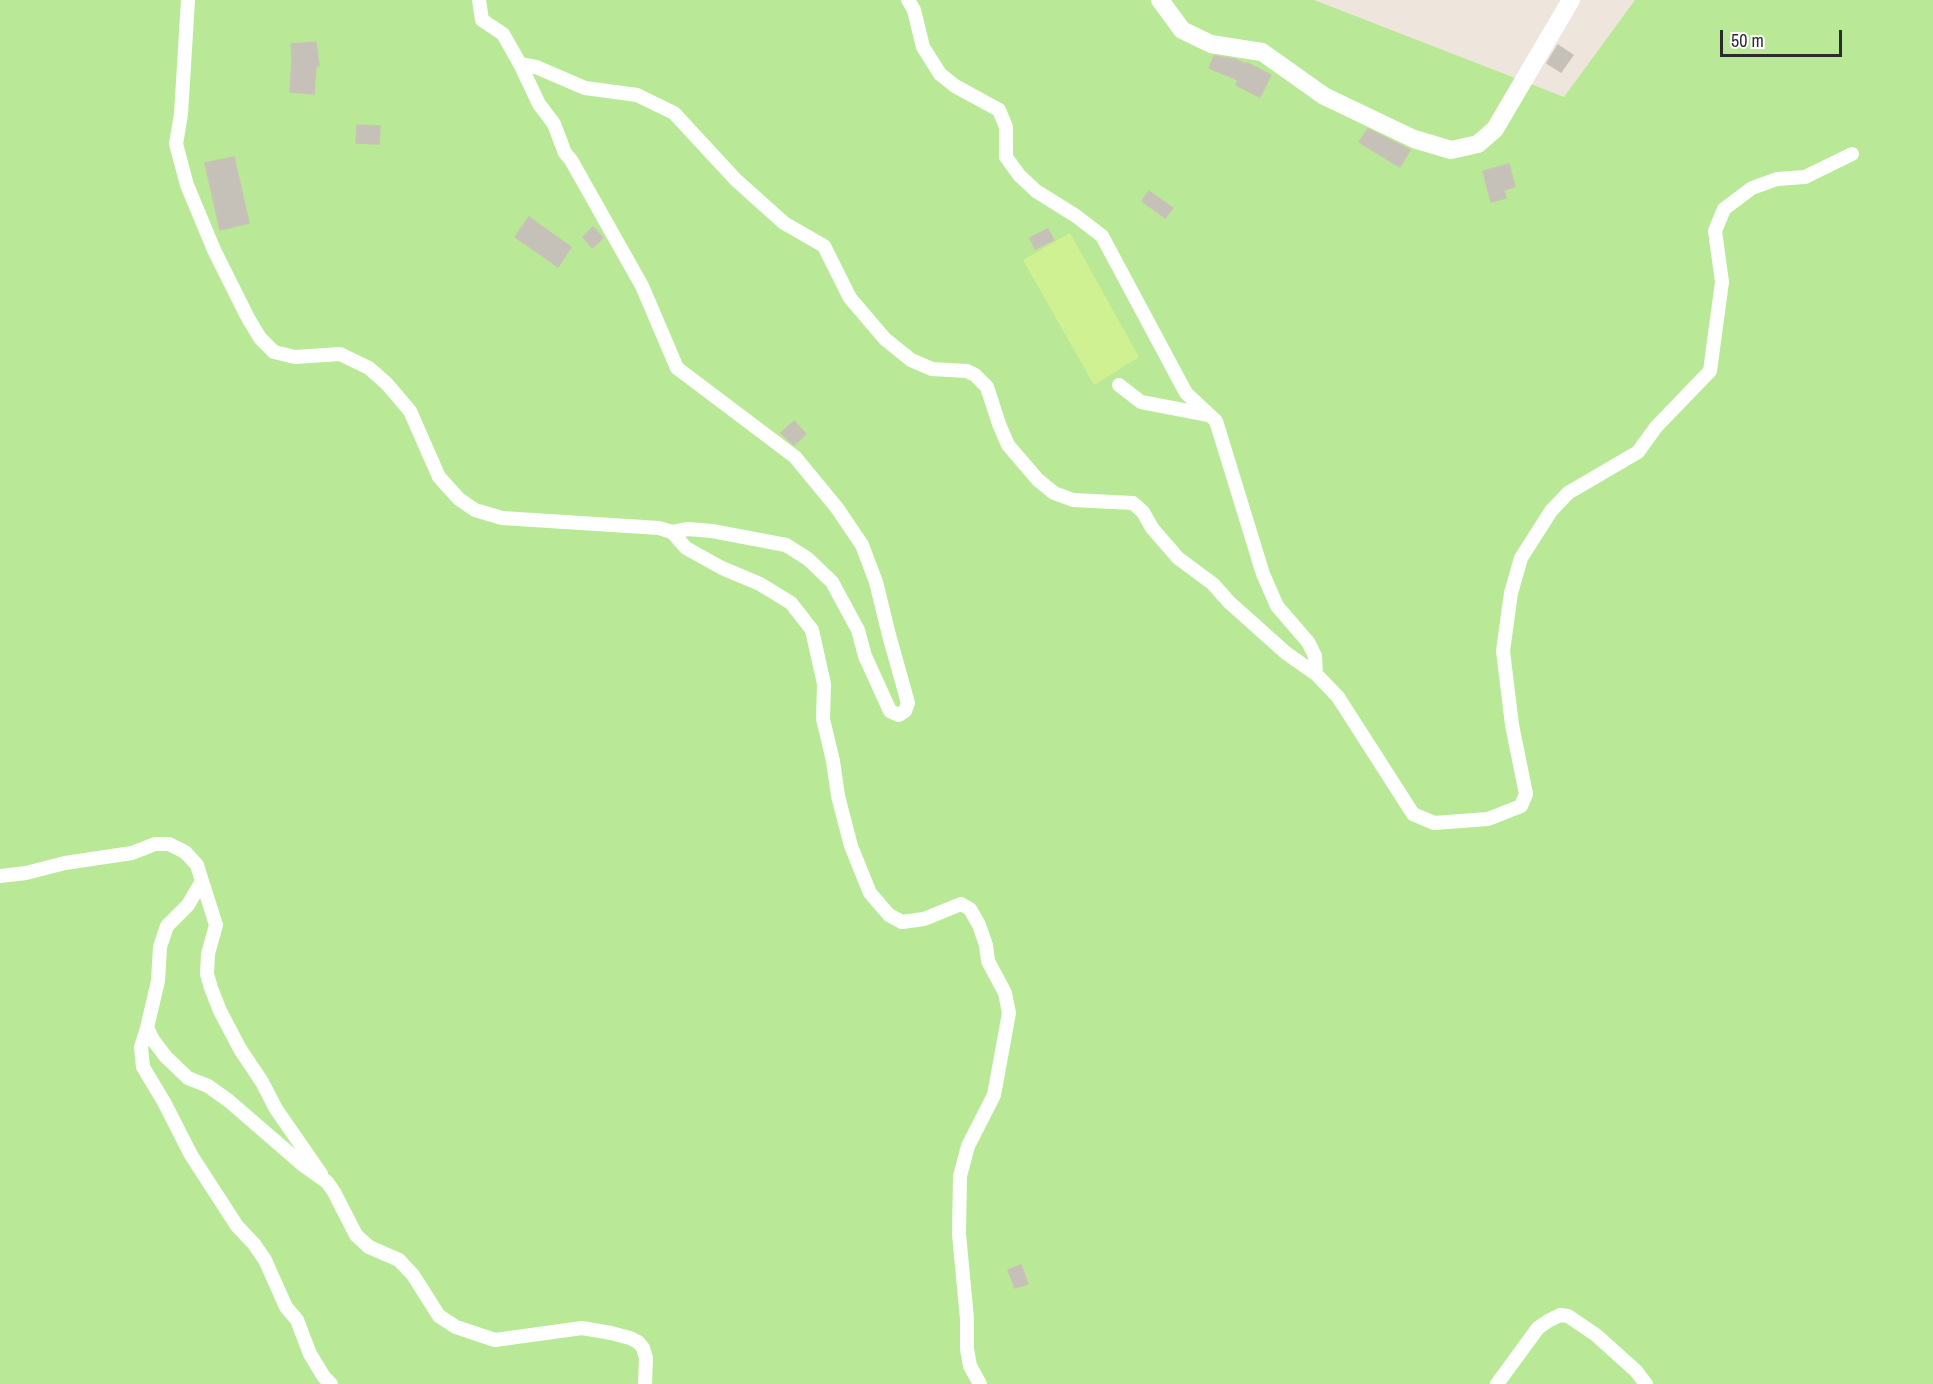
<!DOCTYPE html>
<style>
body{margin:0}
#map{position:relative;width:1933px;height:1384px;overflow:hidden;background:#eee5dd;font-family:"Archivo Narrow",sans-serif}
canvas{display:block}
.scale{position:absolute;left:1720px;top:30px;width:122px;height:27px;box-sizing:border-box;border:3px solid #2c2c2c;border-top:0;padding-left:8px;font-size:18px;line-height:21px;white-space:nowrap;color:#2c2c2c;-webkit-text-stroke:4px #fff;paint-order:stroke}
</style>
<div id="map">
<canvas width="1933" height="1384"></canvas>
<div class="scale">50 m</div>
</div>
<script>
const ctx = document.querySelector('canvas').getContext('2d');
ctx.lineJoin = 'round';
function paint(path, color) {
  ctx.fillStyle = color;
  ctx.fill(path, 'evenodd');
}
function toPath(rows) {
  const path = new Path2D();
  for (const r of rows) {
    path.moveTo(r[0], r[1]);
    for (let i = 2; i < r.length; i += 2) path.lineTo(r[i], r[i + 1]);
  }
  return path;
}
function trace(path, color, width, dash) {
  ctx.strokeStyle = color;
  ctx.lineWidth = width;
  ctx.lineCap = dash ? 'butt' : 'round';
  ctx.setLineDash(dash || []);
  ctx.stroke(path);
}
paint(toPath([
 [0,0,1314,0,1564,97,1635,0,1933,0,1933,1384,0,1384]
]), '#b9e996');
paint(toPath([
 [1070,233,1139,357,1094,385,1023,260]
]), '#d0f191');
const building = toPath([
 [316,42,319,66,316,66,314,94,290,92,292,60,291,44,316,42],
 [1558,45,1573,55,1561,72,1547,63,1558,45],
 [1214,56,1234,59,1246,64,1247,63,1271,75,1260,97,1236,85,1238,80,1209,68,1214,56],
 [357,125,380,126,379,144,356,143,357,125],
 [1368,129,1410,150,1400,167,1359,142,1368,129],
 [234,157,249,223,220,230,205,163,234,157],
 [1509,164,1515,187,1504,190,1506,198,1491,202,1483,171,1509,164],
 [1149,191,1173,208,1165,218,1142,201,1149,191],
 [529,217,571,247,558,267,515,237,529,217],
 [593,227,603,238,592,248,583,237,593,227],
 [1048,229,1054,240,1035,249,1030,238,1048,229],
 [794,421,806,434,794,445,781,433,794,421],
 [1021,1265,1028,1284,1015,1288,1008,1270,1021,1265]
]);
paint(building, '#c6c1b8');
trace(building, '#cac1b6', 1.5);
trace(toPath([
 [188,0,181,114,176,144,187,185,214,250,248,318,260,338,274,352,295,357,340,354,369,368,387,384,410,411,439,477,459,499,475,510,502,518,659,528,672,532,686,548,722,568,760,584,791,603,812,630,824,684,823,719,833,761,838,796,851,846,870,893,889,915,902,922,924,919,961,904,970,909,979,925,986,945,988,961,1005,993,1009,1013,994,1095,968,1146,960,1176,959,1234,967,1319,967,1349,970,1366,980,1384],
 [479,0,482,20,503,34,520,64,539,104,554,124,565,153,571,160,642,286,677,368,795,457,837,508,862,545,876,582,889,635,908,703,905,711,899,715,890,711,865,656,858,630,832,582,808,559,786,545,712,531,688,529,672,532],
 [908,0,914,10,923,47,940,74,955,86,999,110,1006,127,1006,157,1019,175,1036,191,1076,216,1102,236,1186,393,1216,421,1263,574,1277,606,1308,642,1315,656,1316,674,1338,697,1413,814,1434,823,1488,819,1521,806,1526,794,1512,725,1503,651,1511,593,1521,558,1551,511,1568,493,1638,452,1656,427,1710,371,1722,282,1715,231,1724,209,1752,188,1777,179,1805,177,1852,154],
 [520,64,536,67,585,88,637,95,674,113,736,180,784,223,824,246,850,298,885,339,911,360,932,369,967,371,975,375,987,387,999,424,1008,445,1038,480,1054,493,1073,500,1133,503,1143,512,1152,528,1178,558,1213,584,1229,602,1286,653,1316,674],
 [1119,385,1141,402,1209,415],
 [0,876,26,873,65,863,132,853,155,844,169,844,185,852,197,865,202,881,188,905,167,926,160,947,158,981,147,1028,153,1040,166,1057,188,1078,208,1086,229,1101,303,1165,327,1182,334,1192,356,1235,369,1247,399,1260,413,1275,439,1316,456,1327,495,1340,582,1328,611,1333,630,1338,638,1342,643,1348,646,1358,645,1384],
 [202,881,216,925,208,954,207,974,211,988,220,1011,240,1049,262,1082,276,1109,321,1174],
 [147,1028,141,1047,143,1067,164,1102,191,1155,237,1226,254,1244,265,1260,286,1307,297,1320,310,1354,324,1377,331,1384],
 [1497,1384,1538,1328,1548,1321,1560,1315,1568,1316,1596,1335,1636,1371,1646,1384]
]), '#fff', 14);
trace(toPath([
 [1160,0,1182,30,1211,44,1262,52,1324,96,1414,139,1451,150,1478,144,1495,129,1571,0]
]), '#fff', 18);
</script>
